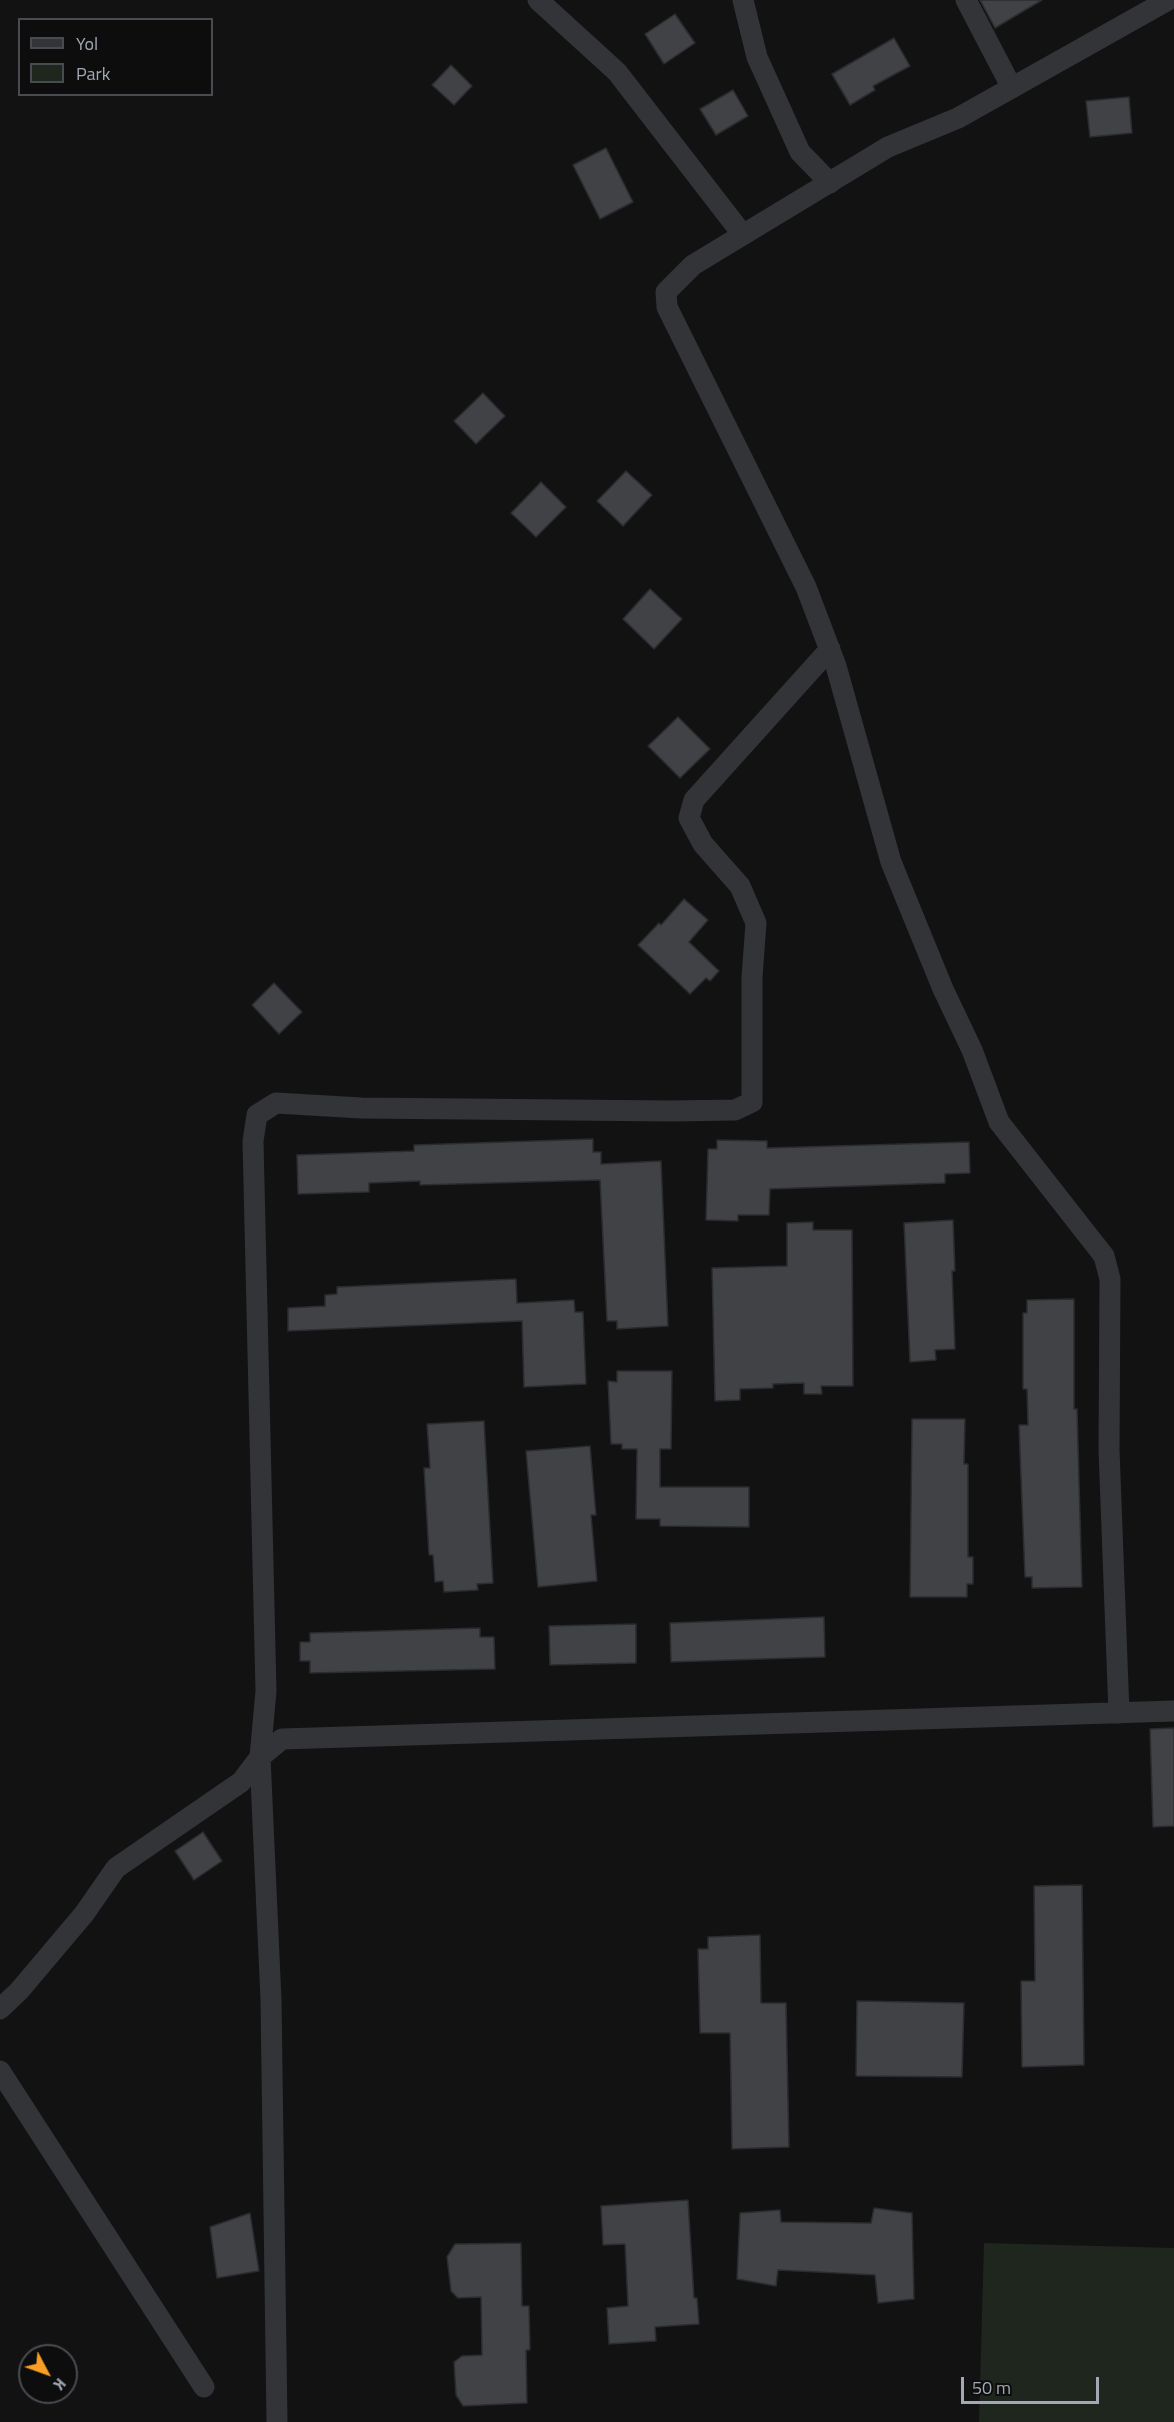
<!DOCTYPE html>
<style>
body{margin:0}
#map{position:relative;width:1174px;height:2422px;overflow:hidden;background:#121213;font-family:"Titillium Web",sans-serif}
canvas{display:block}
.legend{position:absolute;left:18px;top:18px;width:195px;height:78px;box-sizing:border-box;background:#0d0d0e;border:2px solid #494b50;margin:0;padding:8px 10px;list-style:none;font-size:18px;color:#a2a9b4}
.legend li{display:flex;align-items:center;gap:12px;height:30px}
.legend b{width:30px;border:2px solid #494b50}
.north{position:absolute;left:18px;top:2344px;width:60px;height:60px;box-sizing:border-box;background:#0d0d0e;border:2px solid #494b50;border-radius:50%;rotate:131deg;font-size:16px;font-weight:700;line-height:24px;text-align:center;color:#a2a9b4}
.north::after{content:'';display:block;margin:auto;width:21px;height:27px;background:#f89e25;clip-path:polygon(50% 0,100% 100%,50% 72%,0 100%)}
.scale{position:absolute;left:961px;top:2377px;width:138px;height:27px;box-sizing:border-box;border:3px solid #a2a9b4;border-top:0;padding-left:8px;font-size:18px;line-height:21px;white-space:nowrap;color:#a2a9b4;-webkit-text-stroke:4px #0d0d0e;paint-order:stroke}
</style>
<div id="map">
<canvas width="1174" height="2422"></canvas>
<ul class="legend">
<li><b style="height:8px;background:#323438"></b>Yol</li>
<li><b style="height:16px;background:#1e261e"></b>Park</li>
</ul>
<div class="north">K</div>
<div class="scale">50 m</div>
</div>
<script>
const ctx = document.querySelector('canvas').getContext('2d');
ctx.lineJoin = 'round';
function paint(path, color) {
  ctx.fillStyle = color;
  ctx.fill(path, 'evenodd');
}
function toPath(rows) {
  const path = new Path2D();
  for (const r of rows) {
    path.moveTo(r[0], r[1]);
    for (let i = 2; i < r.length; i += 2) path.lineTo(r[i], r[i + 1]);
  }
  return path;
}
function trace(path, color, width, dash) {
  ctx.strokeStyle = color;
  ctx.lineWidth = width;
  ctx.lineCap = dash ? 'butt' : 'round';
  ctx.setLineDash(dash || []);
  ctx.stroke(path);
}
paint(toPath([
 [984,2243,1174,2248,1174,2422,979,2422]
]), '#1e261e');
const building = toPath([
 [980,0,1042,0,995,28,980,0],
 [675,14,695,43,664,64,645,34,675,14],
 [894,38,910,66,873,86,875,90,850,105,832,74,894,38],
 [451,65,472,86,454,105,432,85,451,65],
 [733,90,748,116,716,135,700,109,733,90],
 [1129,97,1132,133,1090,137,1086,101,1129,97],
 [606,148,633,202,600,219,573,165,606,148],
 [483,393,505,416,476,444,454,421,483,393],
 [626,471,652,495,623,526,597,501,626,471],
 [541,482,566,507,536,537,511,513,541,482],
 [650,589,682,619,654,649,623,619,650,589],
 [678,717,710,749,680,778,648,746,678,717],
 [684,899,708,920,689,942,719,971,710,981,706,978,690,994,638,945,659,923,661,925,684,899],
 [274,983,302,1012,279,1034,252,1005,274,983],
 [593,1139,593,1152,601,1152,601,1164,661,1161,668,1326,617,1329,617,1321,607,1321,600,1180,420,1185,420,1181,369,1183,369,1192,298,1194,297,1155,414,1151,414,1145,593,1139],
 [717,1140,767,1141,767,1148,969,1142,970,1173,945,1174,945,1183,770,1189,769,1215,738,1215,738,1221,706,1220,708,1149,717,1149,717,1140],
 [953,1220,955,1271,952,1271,955,1349,935,1350,936,1360,910,1362,904,1223,953,1220],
 [813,1222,813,1230,852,1230,853,1386,821,1386,822,1394,804,1394,804,1383,773,1384,773,1388,740,1389,740,1400,715,1401,712,1268,787,1266,787,1223,813,1222],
 [516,1279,517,1303,574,1300,575,1312,583,1312,586,1384,524,1387,522,1321,288,1331,288,1308,325,1306,325,1295,337,1294,337,1287,516,1279],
 [1074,1299,1074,1409,1077,1409,1082,1587,1032,1588,1032,1577,1025,1577,1020,1453,1019,1425,1028,1425,1027,1389,1023,1389,1023,1313,1027,1313,1027,1300,1074,1299],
 [617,1371,672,1371,671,1449,660,1449,660,1487,749,1487,749,1527,660,1526,660,1519,636,1519,637,1449,622,1449,622,1444,611,1444,608,1381,617,1382,617,1371],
 [912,1419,965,1419,964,1464,968,1464,968,1557,973,1557,973,1584,967,1584,967,1597,910,1597,912,1419],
 [484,1421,493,1583,477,1584,478,1590,444,1592,443,1581,435,1582,433,1555,429,1555,424,1468,430,1468,427,1424,484,1421],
 [590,1446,596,1515,591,1515,597,1581,538,1587,526,1451,590,1446],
 [824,1617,825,1657,671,1662,670,1623,824,1617],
 [636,1624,636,1663,550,1665,549,1626,636,1624],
 [480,1628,480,1637,494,1637,495,1669,310,1673,310,1661,300,1661,300,1642,310,1642,310,1633,480,1628],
 [1174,1728,1174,1826,1153,1827,1150,1729,1174,1728],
 [203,1832,222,1861,194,1880,175,1851,203,1832],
 [1082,1885,1084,2065,1022,2067,1021,1981,1035,1981,1034,1886,1082,1885],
 [760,1935,761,2003,786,2003,789,2147,732,2149,730,2033,700,2033,698,1949,708,1949,708,1937,760,1935],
 [857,2001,964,2003,962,2077,856,2076,857,2001],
 [688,2200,694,2298,697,2298,699,2324,655,2327,656,2341,609,2344,607,2308,628,2306,625,2244,603,2245,601,2206,688,2200],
 [874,2208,912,2213,914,2299,878,2303,875,2275,778,2270,776,2286,737,2279,740,2213,780,2210,781,2222,871,2223,874,2208],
 [250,2213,259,2271,217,2278,210,2227,250,2213],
 [521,2243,522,2306,529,2306,530,2350,526,2350,527,2403,463,2406,456,2395,454,2362,462,2356,482,2355,481,2297,458,2298,451,2291,447,2257,455,2244,521,2243]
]);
paint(building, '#404246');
trace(building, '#2b2c2f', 1.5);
trace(toPath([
 [538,0,617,72,743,235],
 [743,0,757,57,800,152,830,183],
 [966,0,1012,88],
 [1119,1713,1109,1450,1110,1279,1104,1256,999,1122,972,1050,943,989,891,862,836,666,806,587,667,307,666,292,693,265,888,147,958,118,1168,0],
 [0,2009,19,1991,84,1914,116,1868,241,1782,260,1757,282,1739,1174,1711],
 [0,2071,204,2387],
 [277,2422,271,2000,260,1757,266,1691,253,1141,257,1115,276,1103,361,1108,672,1111,735,1110,752,1102,752,977,756,923,740,886,703,844,689,818,694,800,830,649]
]), '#323438', 21);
</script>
